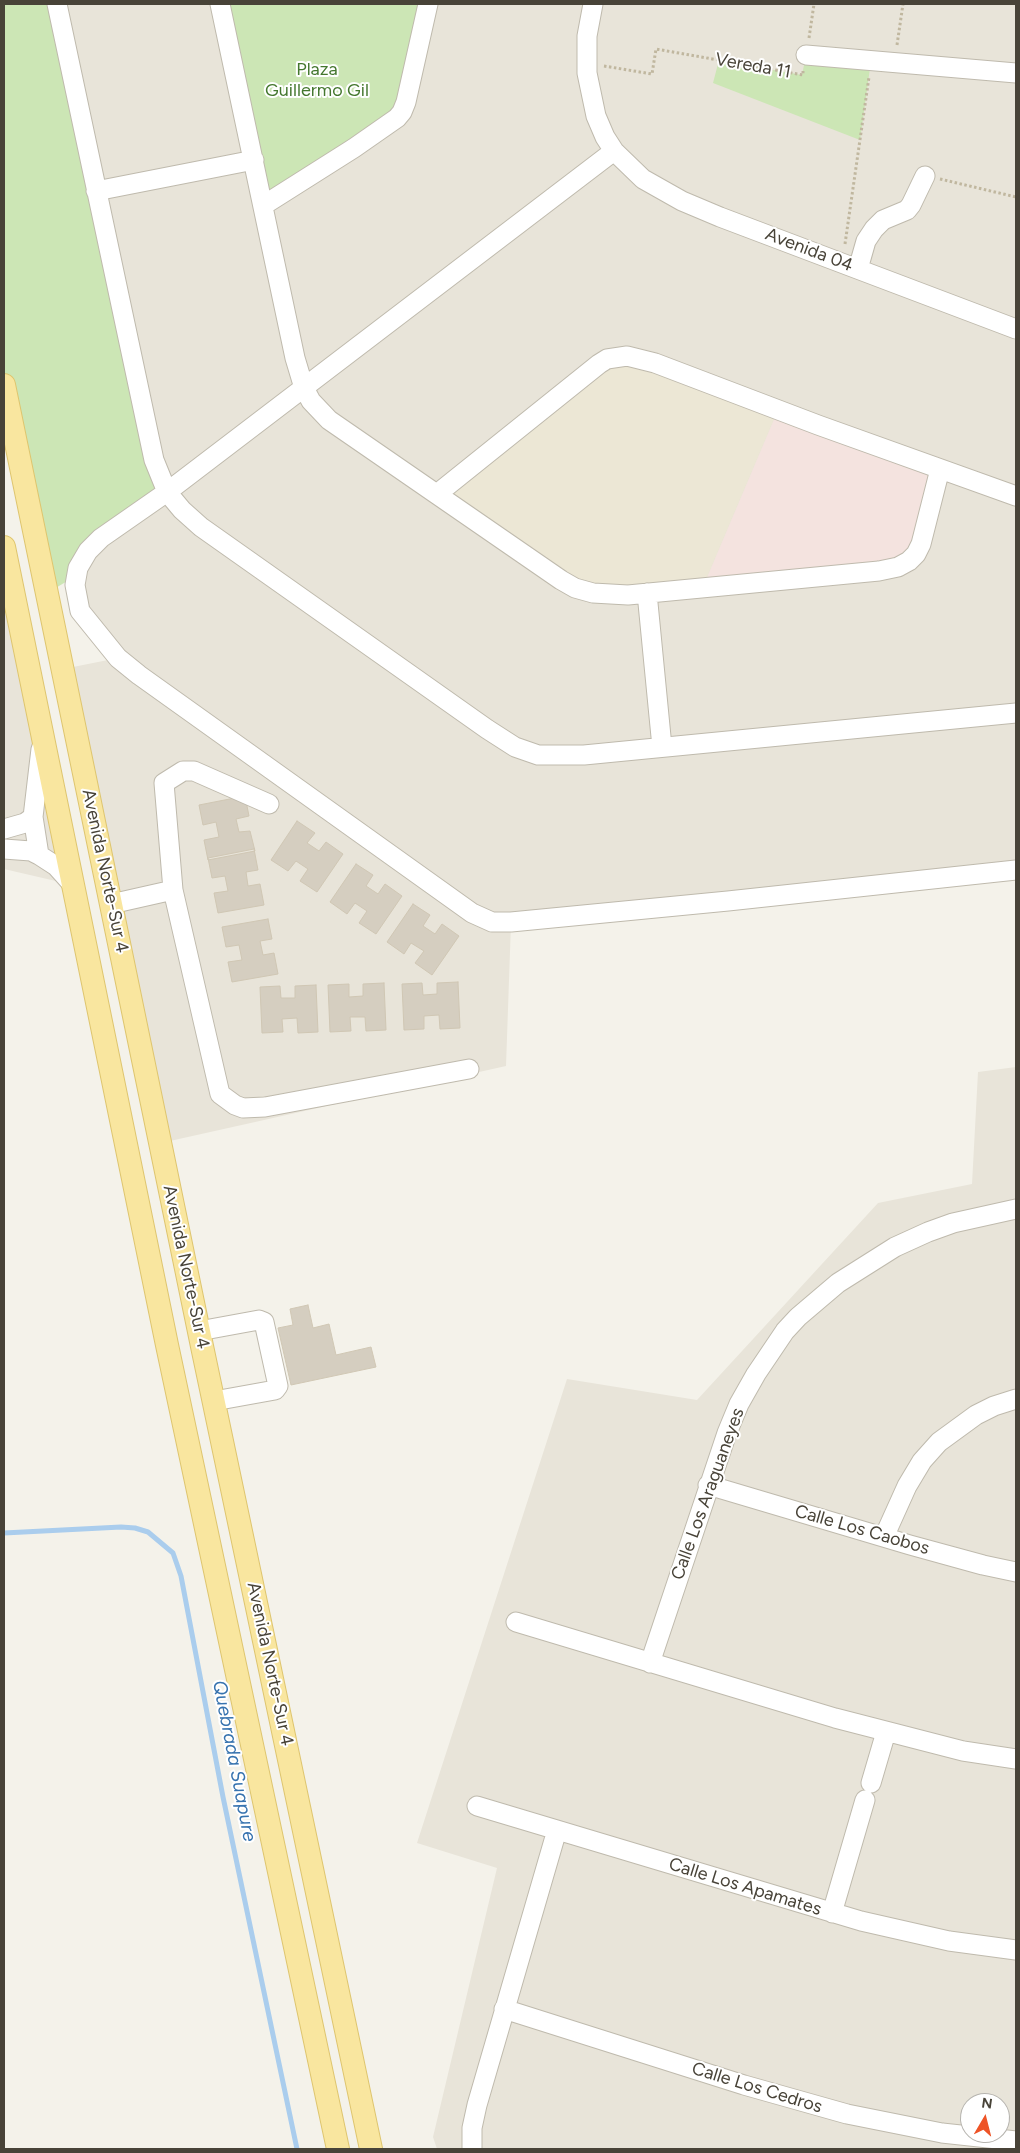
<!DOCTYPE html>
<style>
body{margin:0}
#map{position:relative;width:1020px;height:2153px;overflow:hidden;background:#f4f2ea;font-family:Figtree,sans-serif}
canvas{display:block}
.frame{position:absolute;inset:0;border:5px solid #484338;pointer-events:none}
.north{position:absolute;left:960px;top:2093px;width:50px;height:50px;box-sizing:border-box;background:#fff;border:1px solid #b6b4af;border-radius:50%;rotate:8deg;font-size:14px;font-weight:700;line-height:20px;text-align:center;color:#484338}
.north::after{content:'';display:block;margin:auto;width:18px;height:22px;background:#ee5427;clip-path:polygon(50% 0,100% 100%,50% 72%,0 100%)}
</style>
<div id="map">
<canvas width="1020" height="2153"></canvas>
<div class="frame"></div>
<div class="north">N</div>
</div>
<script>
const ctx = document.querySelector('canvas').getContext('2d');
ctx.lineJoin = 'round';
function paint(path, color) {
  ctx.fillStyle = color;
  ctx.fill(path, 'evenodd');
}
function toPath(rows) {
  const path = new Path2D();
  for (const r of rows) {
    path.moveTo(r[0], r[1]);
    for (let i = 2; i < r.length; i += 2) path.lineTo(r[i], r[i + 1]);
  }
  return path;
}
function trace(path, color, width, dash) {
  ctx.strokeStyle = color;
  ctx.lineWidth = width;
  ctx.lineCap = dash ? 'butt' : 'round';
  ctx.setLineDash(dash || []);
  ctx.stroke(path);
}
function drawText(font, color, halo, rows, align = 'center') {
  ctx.font = font + ' Figtree,sans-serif';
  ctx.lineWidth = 4;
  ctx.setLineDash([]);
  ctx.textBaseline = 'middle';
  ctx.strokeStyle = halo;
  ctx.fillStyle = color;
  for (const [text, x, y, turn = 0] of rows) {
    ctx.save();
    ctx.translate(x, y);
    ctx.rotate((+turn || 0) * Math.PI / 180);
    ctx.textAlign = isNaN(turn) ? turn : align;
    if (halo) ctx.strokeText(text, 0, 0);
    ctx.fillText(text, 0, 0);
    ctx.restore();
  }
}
paint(toPath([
 [57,4,1016,4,1016,870,511,923,506,1066,161,1143,63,669,118,658,80,611],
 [4,547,73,885,4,869],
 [1016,1067,1016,2149,437,2149,433,2137,497,1868,417,1843,567,1379,697,1400,878,1203,972,1184,978,1072],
 [970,2103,1000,2103,1000,2133,970,2133]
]), '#e8e4d9');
paint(toPath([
 [616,357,778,410,703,587,593,593,437,494]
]), '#ece7d5');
paint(toPath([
 [778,410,940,469,909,561,703,587]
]), '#f4e3df');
paint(toPath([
 [4,4,57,4,167,492,101,538,76,576,47,593,4,385],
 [220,4,428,4,406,102,264,205],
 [806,55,871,61,860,140,713,83,719,60,802,75]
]), '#cce6b5');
trace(toPath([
 [4,1533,121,1527,135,1528,148,1532,173,1553,181,1576,223,1797,297,2149]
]), '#aacded', 5);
const building = toPath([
 [245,796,249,816,236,819,239,832,250,831,255,851,208,860,204,840,219,837,216,822,203,825,199,805,245,796],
 [297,821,315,833,307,843,319,851,326,842,343,854,317,892,300,881,308,869,296,861,288,871,271,860,297,821],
 [254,849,258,870,246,872,248,886,260,884,264,905,218,913,214,893,228,891,225,876,212,878,208,858,254,849],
 [356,864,373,875,366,886,378,894,385,884,402,896,376,934,359,923,367,911,355,903,347,914,330,902,356,864],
 [413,904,430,915,423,926,435,934,442,924,459,936,432,975,415,963,424,951,411,943,404,954,387,942,413,904],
 [268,919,272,939,260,941,263,955,274,953,278,974,232,982,228,962,242,960,239,945,226,947,222,927,268,919],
 [458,982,460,1028,440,1029,439,1015,424,1016,424,1029,404,1030,402,984,422,983,423,995,437,994,437,983,458,982],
 [384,983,386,1030,366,1031,365,1017,350,1017,351,1031,330,1032,328,985,349,984,349,997,363,996,363,984,384,983],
 [316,985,318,1032,298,1033,297,1018,282,1019,283,1032,262,1033,260,987,280,986,281,998,295,998,295,986,316,985],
 [308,1305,313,1328,329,1324,336,1355,371,1347,376,1367,291,1385,278,1328,293,1325,290,1309,308,1305]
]);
paint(building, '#d5cec0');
trace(building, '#d0c7b4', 1);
const minor = toPath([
 [57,4,154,460,167,492,182,510,201,527,487,729,515,747,538,755,584,755,1016,713],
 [220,4,295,358,304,388,311,401,329,420,561,580,575,588,593,593,628,595,879,571,898,567,909,561,916,554,921,544,940,469],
 [593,4,587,36,587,73,596,116,605,137,614,151,643,179,682,201,720,217,1016,329],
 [806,55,1016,73],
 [614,151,167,492,101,538,88,551,78,568,75,585,80,611,118,658,139,675,472,913,492,922,511,922,728,901,1016,870],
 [96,191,254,160],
 [264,205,354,148,397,118,402,112,406,102,428,4],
 [858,269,866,241,874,229,883,220,907,210,911,205,925,176],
 [437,494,599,364,607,359,627,356,655,363,818,425,1016,496],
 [647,593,662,747],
 [269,804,194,771,183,771,164,783,173,890,220,1094,235,1105,243,1108,265,1107,469,1069],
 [33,817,39,855],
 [4,829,25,823,33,817,41,749],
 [4,849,31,851,39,855,56,866,73,885],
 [111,904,173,890],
 [199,1331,259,1320,264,1322,278,1386,275,1390,214,1401],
 [708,1485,910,1545,983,1565,1016,1572],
 [884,1537,907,1486,922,1461,939,1442,976,1415,994,1406,1016,1399],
 [516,1622,835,1718,963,1751,1016,1759],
 [650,1663,727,1433,739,1404,756,1374,785,1331,798,1317,838,1283,895,1247,928,1232,953,1223,1016,1209],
 [871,1783,886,1732],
 [477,1806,861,1921,949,1941,1016,1950],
 [832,1913,865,1800],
 [504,2009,744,2085,847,2114,942,2133,1016,2141],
 [472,2149,472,2128,477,2105,557,1830]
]);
const major = toPath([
 [4,385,203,1351,371,2149],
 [4,547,167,1345,338,2149]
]);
trace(minor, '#bfbaad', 21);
trace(major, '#dec56f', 24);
trace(toPath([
 [809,38,814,4],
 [897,45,903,4],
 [604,66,652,74,656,49,803,75,803,71],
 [940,179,1016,197],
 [845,244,869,77]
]), '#c0b79f', 3, [2.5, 2.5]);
trace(minor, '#fff', 19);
trace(major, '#f9e69f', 22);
drawText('18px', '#484338', '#fff', [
 ["Vereda 11",753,66,10],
 ["Avenida 04",809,250,21],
 ["Avenida Norte-Sur 4",105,871,78],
 ["Avenida Norte-Sur 4",186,1267,78],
 ["Calle Los Araguaneyes",708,1494,-70],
 ["Calle Los Caobos",862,1530,16],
 ["Avenida Norte-Sur 4",270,1664,78],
 ["Calle Los Apamates",745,1887,17],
 ["Calle Los Cedros",757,2088,17]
]);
drawText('18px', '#44772e', '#fff', [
 ["Plaza",317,70],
 ["Guillermo Gil",317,91]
]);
drawText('italic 19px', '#3773af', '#fff', [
 ["Quebrada Suapure",234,1761,79]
]);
</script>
